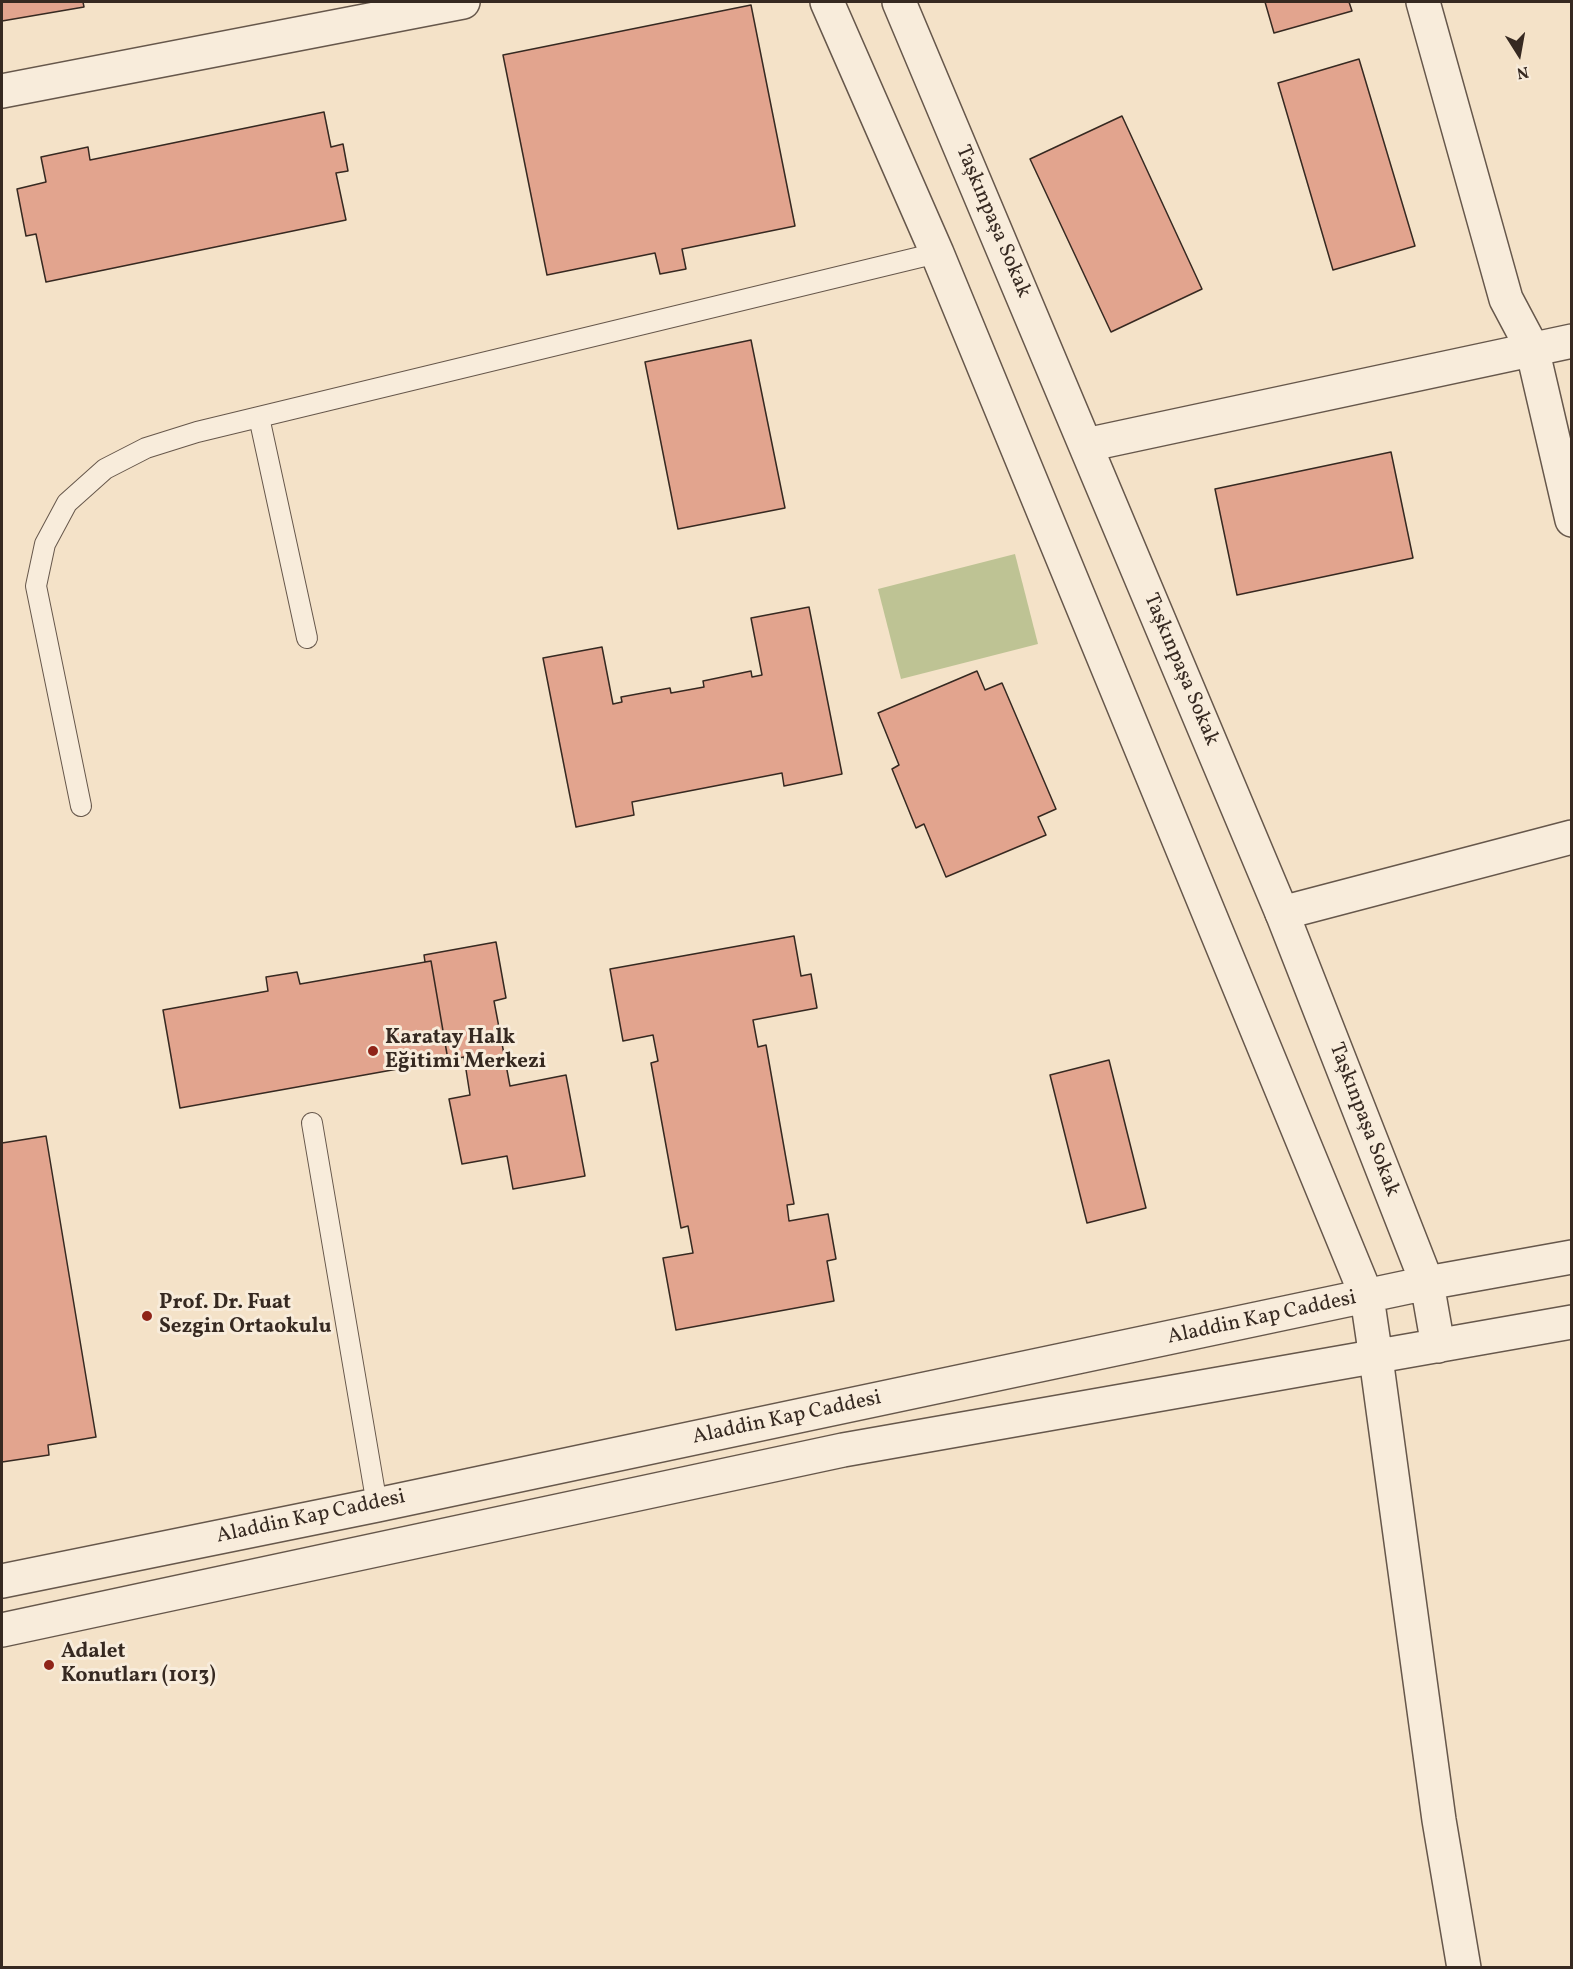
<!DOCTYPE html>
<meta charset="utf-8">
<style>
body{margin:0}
#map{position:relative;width:1573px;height:1969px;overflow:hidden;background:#f4e2c8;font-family:Vollkorn,serif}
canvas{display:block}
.frame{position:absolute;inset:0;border:3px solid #362921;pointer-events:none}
.north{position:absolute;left:1489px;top:24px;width:60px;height:60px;-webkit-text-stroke:4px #f8ecdb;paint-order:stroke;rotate:169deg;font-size:16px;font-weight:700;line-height:24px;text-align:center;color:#362921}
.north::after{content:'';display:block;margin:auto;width:21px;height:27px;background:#362921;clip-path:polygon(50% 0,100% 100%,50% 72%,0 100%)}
</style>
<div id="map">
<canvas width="1573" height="1969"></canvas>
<div class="frame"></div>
<div class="north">N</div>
</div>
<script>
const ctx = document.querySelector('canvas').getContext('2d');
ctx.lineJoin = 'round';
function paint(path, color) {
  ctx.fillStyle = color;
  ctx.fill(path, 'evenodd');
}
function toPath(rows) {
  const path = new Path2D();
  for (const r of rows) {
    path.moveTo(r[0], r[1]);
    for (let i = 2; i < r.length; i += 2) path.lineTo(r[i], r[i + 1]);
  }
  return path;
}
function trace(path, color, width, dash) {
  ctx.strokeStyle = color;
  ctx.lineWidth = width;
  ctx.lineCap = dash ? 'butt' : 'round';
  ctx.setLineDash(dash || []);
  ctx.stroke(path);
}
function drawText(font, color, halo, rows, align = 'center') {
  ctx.font = font + ' Vollkorn,serif';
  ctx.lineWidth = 6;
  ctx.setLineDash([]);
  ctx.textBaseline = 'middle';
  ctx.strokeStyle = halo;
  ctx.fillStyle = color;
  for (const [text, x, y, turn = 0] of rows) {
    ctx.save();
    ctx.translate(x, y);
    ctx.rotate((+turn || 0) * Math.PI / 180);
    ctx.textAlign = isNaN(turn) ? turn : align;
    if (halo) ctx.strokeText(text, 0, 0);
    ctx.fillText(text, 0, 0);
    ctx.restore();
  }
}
paint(toPath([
 [1015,554,1038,644,901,679,878,589]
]), '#bec394');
const building = toPath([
 [2,2,83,2,84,7,2,21,2,2],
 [1265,2,1349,2,1352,11,1274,33,1265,2],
 [751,5,795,226,682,249,686,269,660,274,655,253,547,275,503,55,751,5],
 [1359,59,1415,246,1333,270,1278,83,1359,59],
 [324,112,331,147,343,144,348,171,336,173,346,220,46,282,36,234,26,236,17,189,46,182,41,157,88,147,90,160,324,112],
 [1122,116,1202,289,1111,332,1030,159,1122,116],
 [751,340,785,508,678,529,645,362,751,340],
 [1391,452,1413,558,1237,595,1215,489,1391,452],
 [809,607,842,774,784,786,782,773,632,802,634,815,576,827,543,658,602,647,613,704,622,702,621,697,670,688,671,693,704,687,703,681,751,671,752,677,762,675,751,618,809,607],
 [977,671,985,690,1002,683,1056,809,1038,817,1046,835,946,877,924,824,916,828,892,769,899,765,878,713,977,671],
 [794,936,801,976,811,974,817,1008,753,1020,758,1047,766,1045,794,1204,787,1205,789,1221,828,1214,836,1259,827,1261,834,1301,676,1330,663,1258,693,1253,688,1226,681,1228,651,1063,658,1061,653,1035,623,1041,610,969,794,936],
 [496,942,506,998,494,1001,510,1086,566,1075,585,1176,513,1189,507,1156,462,1164,449,1099,470,1095,464,1057,448,1060,431,961,425,962,424,955,496,942],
 [431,961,448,1060,180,1108,163,1010,268,991,266,977,297,972,300,984,431,961],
 [1109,1060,1146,1208,1087,1223,1050,1075,1109,1060],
 [46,1136,96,1437,48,1445,49,1455,2,1462,2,1143,46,1136]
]);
paint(building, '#e2a48e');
trace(building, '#362921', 1.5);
const service = toPath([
 [259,417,307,638],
 [81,806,36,586,45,544,67,503,105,469,146,448,197,432,937,253],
 [312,1123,377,1505]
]);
const minor = toPath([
 [1423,2,1506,299,1532,348,1572,520],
 [2,91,463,2],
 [1086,445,1572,341],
 [1282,913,1572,837],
 [1376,1358,1439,1820,1464,1968]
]);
const tertiary = toPath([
 [827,2,937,253,1367,1297,1376,1358],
 [899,2,1282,913,1427,1283,1438,1346],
 [2,1581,377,1505,1427,1283,1572,1257],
 [2,1630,843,1450,1572,1322]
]);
trace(service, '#66574b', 22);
trace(minor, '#66574b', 36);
trace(tertiary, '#66574b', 36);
trace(service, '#f8ecdb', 20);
trace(minor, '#f8ecdb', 33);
trace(tertiary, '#f8ecdb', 33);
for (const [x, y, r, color] of [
 [373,1051,6,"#8f2418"],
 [147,1316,6,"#8f2418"],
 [49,1665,6,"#8f2418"]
]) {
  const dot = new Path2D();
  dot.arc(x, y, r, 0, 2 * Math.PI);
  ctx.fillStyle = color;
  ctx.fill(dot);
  trace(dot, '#f8ecdb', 2);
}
drawText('21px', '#362921', '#f8ecdb', [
 ["Taşkınpaşa Sokak",992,222,67],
 ["Taşkınpaşa Sokak",1180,670,67],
 ["Taşkınpaşa Sokak",1363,1120,69],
 ["Aladdin Kap Caddesi",1262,1319,-12],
 ["Aladdin Kap Caddesi",787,1419,-12],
 ["Aladdin Kap Caddesi",311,1518,-12]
]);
drawText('bold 21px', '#362921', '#f8ecdb', [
 ["Karatay Halk",385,1039],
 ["Eğitimi Merkezi",385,1063],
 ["Prof. Dr. Fuat",159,1304],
 ["Sezgin Ortaokulu",159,1328],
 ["Adalet",61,1653],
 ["Konutları (1013)",61,1677]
], 'left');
</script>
